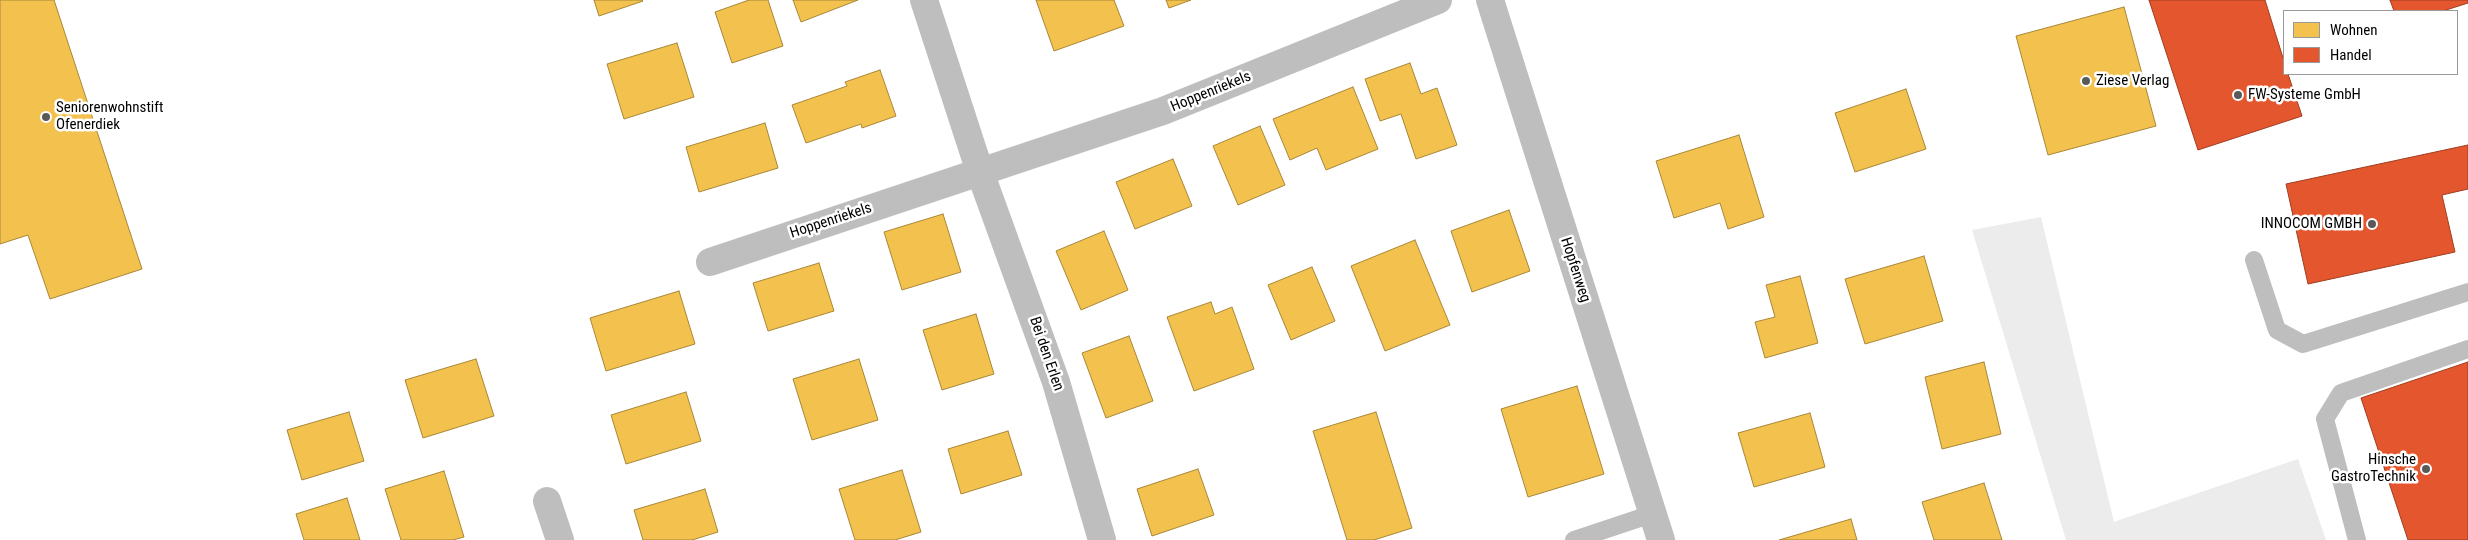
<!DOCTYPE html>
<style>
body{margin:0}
#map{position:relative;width:2468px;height:540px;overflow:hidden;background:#fff;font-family:"Roboto Condensed",sans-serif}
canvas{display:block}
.legend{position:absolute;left:2283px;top:10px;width:175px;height:65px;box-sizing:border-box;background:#fff;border:1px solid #999;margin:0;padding:6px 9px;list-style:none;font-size:15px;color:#000}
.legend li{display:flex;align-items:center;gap:10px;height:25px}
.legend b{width:25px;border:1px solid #999}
</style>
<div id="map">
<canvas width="2468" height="540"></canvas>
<ul class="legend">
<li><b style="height:14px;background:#f2c14e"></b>Wohnen</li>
<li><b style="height:14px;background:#e4572e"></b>Handel</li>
</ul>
</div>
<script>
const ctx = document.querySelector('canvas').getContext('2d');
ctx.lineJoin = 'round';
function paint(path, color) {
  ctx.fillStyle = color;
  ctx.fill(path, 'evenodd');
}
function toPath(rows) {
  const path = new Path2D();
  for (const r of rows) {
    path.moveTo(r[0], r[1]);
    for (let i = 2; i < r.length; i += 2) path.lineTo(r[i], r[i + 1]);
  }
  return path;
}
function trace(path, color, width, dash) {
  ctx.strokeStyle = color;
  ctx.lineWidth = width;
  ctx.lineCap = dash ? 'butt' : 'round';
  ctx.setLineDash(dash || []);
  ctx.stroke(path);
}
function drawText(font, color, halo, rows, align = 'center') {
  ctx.font = font + ' "Roboto Condensed",sans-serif';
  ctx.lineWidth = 5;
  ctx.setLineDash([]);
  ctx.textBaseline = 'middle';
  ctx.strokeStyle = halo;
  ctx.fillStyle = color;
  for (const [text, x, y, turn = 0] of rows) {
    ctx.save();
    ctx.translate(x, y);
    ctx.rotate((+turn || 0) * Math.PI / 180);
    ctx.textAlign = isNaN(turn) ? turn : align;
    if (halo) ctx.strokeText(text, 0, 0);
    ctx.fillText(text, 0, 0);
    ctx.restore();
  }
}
paint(toPath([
 [2041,217,2114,522,2096,528,2298,459,2326,540,2066,540,1972,230]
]), '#ececec');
const homes = toPath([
 [0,0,54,0,142,269,50,299,28,235,0,244,0,0],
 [594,0,642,0,643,1,599,16,594,0],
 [749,0,768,0,783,46,732,63,715,12,749,0],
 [793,0,858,0,801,22,793,0],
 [1036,0,1114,0,1124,26,1054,51,1036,0],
 [1166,0,1191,0,1169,8,1166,0],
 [2124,7,2156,126,2048,155,2016,36,2124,7],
 [677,43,694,97,624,119,607,64,677,43],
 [1410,63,1421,94,1437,88,1457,145,1416,159,1401,114,1380,121,1365,79,1410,63],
 [880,70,896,116,862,128,861,124,806,143,792,105,847,86,845,82,880,70],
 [1353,87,1378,149,1326,170,1317,148,1290,160,1273,119,1353,87],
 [1906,89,1926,149,1855,172,1835,113,1906,89],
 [765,123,778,168,699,192,686,147,765,123],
 [1260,126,1285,185,1238,205,1213,146,1260,126],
 [1739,135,1764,217,1728,229,1720,203,1674,218,1656,161,1739,135],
 [1173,159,1192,206,1135,229,1116,182,1173,159],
 [1509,210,1530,271,1472,292,1451,231,1509,210],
 [943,214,961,272,902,290,884,232,943,214],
 [1104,231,1128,290,1081,310,1056,251,1104,231],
 [1415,240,1450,325,1385,351,1351,266,1415,240],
 [1924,256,1943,321,1865,344,1845,279,1924,256],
 [819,263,834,311,768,331,753,283,819,263],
 [1312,267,1335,321,1291,340,1268,285,1312,267],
 [1800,276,1818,343,1765,358,1755,322,1775,317,1766,285,1800,276],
 [679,291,695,344,606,371,590,318,679,291],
 [1211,302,1215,314,1232,307,1254,369,1194,391,1167,317,1211,302],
 [976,314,994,374,942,390,923,330,976,314],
 [1129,336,1153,401,1106,418,1082,353,1129,336],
 [476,359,494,416,423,438,405,380,476,359],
 [859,359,878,420,812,440,793,379,859,359],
 [1984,362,2001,434,1942,449,1925,377,1984,362],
 [1577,386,1604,474,1528,497,1501,409,1577,386],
 [686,392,701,441,626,464,611,415,686,392],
 [349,412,364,461,302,480,287,430,349,412],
 [1376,412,1412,528,1374,540,1347,540,1313,431,1376,412],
 [1810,413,1825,467,1754,487,1738,433,1810,413],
 [1008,431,1022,475,961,494,948,449,1008,431],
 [1198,469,1214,515,1152,536,1137,489,1198,469],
 [902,470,921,532,895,540,855,540,839,489,902,470],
 [444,471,464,537,453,540,401,540,385,489,444,471],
 [1984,483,2002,540,1934,540,1922,502,1984,483],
 [705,489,718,532,692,540,643,540,634,510,705,489],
 [347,498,360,540,304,540,296,514,347,498],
 [1851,519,1857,540,1779,540,1851,519]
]);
paint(homes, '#f2c14e');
trace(homes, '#a98737', 1);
const shops = toPath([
 [2149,0,2265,0,2284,61,2284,74,2288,74,2302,116,2198,150,2149,0],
 [2390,0,2468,0,2468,3,2443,11,2394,11,2390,0],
 [2468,145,2468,189,2442,195,2455,252,2308,284,2286,184,2468,145],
 [2468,362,2468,540,2408,540,2361,398,2468,362]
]);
paint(shops, '#e4572e');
trace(shops, '#a03d20', 1);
trace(toPath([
 [2254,260,2277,330,2303,344,2468,292],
 [1574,540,1652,514],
 [2357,540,2325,419,2341,393,2468,349]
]), '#bebebe', 18);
trace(toPath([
 [924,0,980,172,1056,382,1102,540],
 [1490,0,1661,540],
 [710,262,1163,111,1438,0],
 [547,501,560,540]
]), '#bebebe', 28);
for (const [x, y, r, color] of [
 [2086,81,5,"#595959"],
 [2238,95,5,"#595959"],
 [46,117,5,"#595959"],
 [2372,224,5,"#595959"],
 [2426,469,5,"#595959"]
]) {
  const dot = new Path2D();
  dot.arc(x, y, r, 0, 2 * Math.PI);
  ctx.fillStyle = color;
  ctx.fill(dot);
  trace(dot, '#fff', 2);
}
drawText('15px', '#000', '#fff', [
 ["Ziese Verlag",2096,81],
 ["FW-Systeme GmbH",2248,95],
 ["Seniorenwohnstift",56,108],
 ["Ofenerdiek",56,125],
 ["INNOCOM GMBH",2362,224,"right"],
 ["Hinsche",2416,460,"right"],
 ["GastroTechnik",2416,477,"right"]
], 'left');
drawText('15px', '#000', '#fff', [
 ["Hoppenriekels",1211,92,-22],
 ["Hoppenriekels",831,221,-18],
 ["Hopfenweg",1575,270,72],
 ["Bei den Erlen",1046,354,71]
]);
</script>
